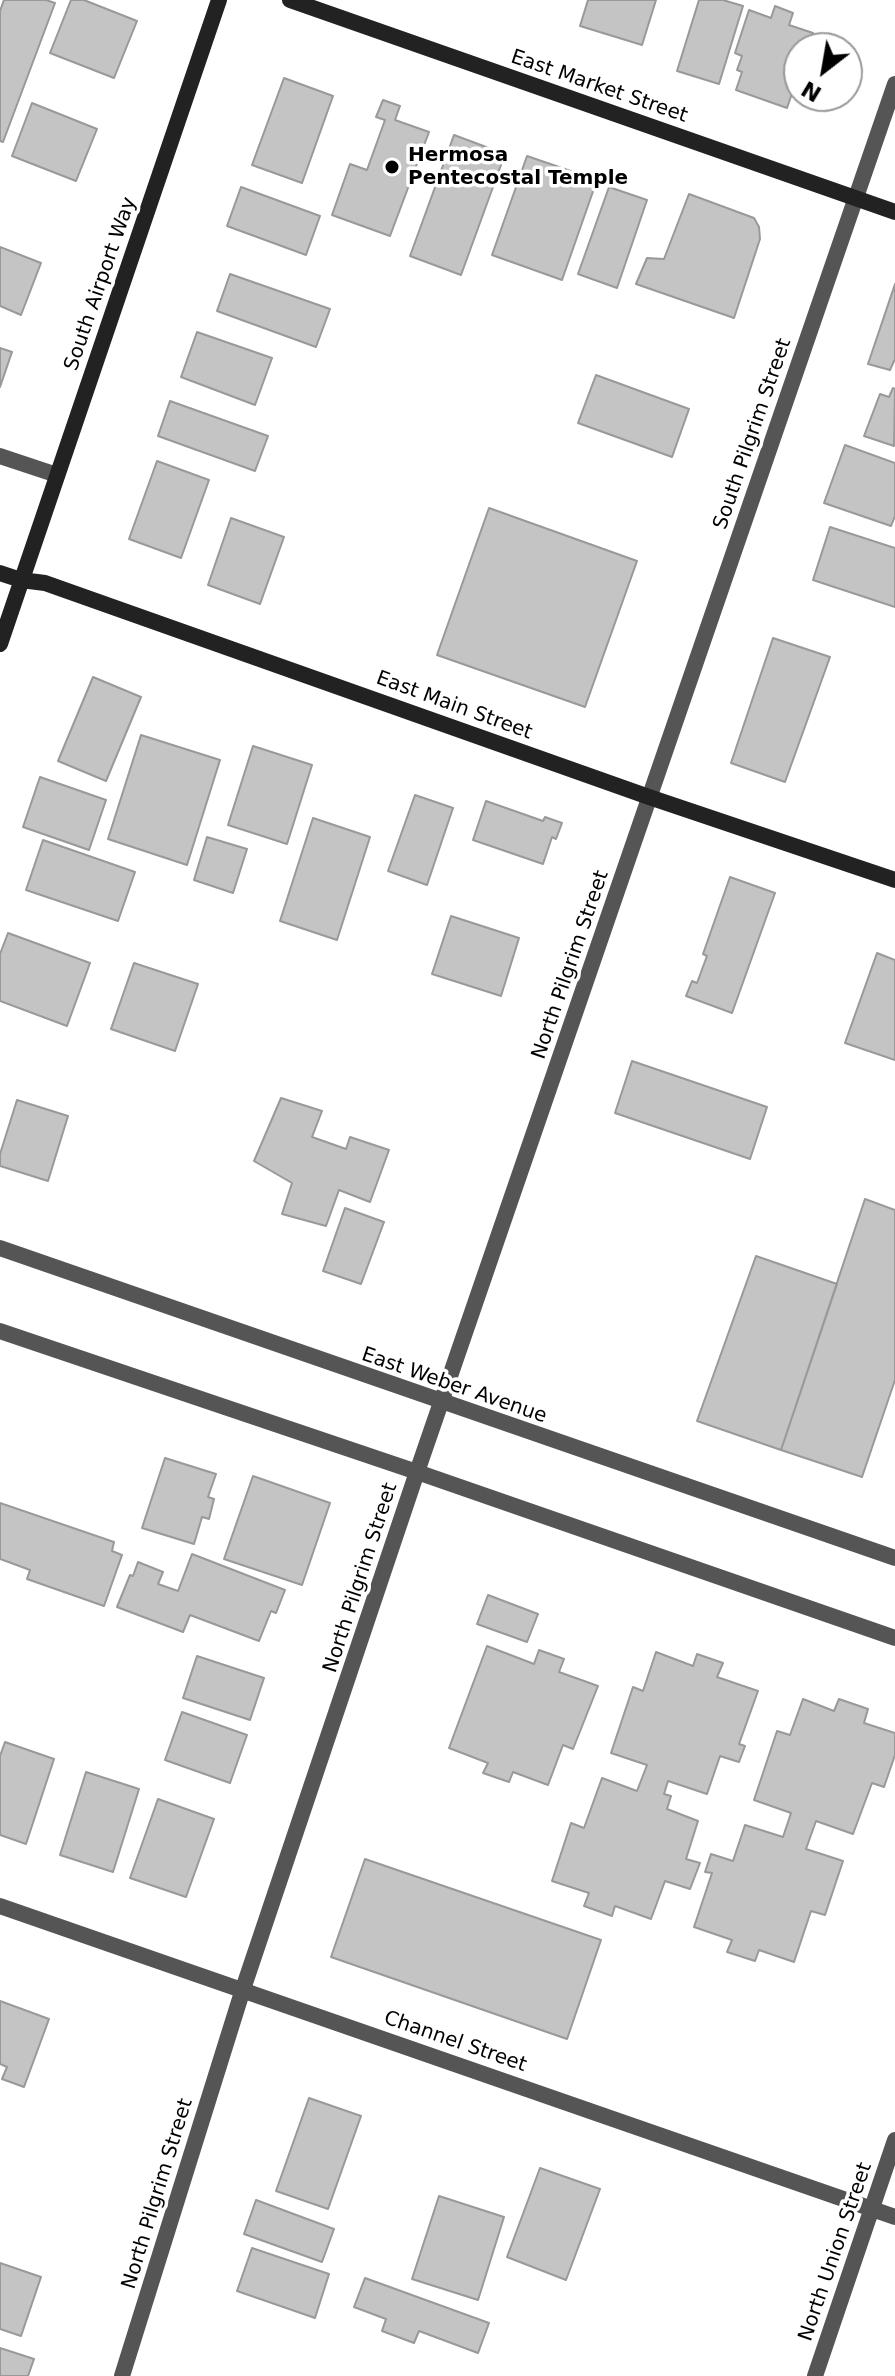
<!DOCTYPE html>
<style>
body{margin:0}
#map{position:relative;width:895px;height:2376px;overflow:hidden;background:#fff;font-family:"DejaVu Sans",sans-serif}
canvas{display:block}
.north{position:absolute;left:783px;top:32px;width:80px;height:80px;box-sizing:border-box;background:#fff;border:2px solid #999;border-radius:50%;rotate:211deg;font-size:22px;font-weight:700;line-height:32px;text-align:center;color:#000}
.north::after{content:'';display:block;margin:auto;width:28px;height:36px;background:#000;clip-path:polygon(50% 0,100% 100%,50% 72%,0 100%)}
</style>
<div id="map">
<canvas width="895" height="2376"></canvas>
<div class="north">N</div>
</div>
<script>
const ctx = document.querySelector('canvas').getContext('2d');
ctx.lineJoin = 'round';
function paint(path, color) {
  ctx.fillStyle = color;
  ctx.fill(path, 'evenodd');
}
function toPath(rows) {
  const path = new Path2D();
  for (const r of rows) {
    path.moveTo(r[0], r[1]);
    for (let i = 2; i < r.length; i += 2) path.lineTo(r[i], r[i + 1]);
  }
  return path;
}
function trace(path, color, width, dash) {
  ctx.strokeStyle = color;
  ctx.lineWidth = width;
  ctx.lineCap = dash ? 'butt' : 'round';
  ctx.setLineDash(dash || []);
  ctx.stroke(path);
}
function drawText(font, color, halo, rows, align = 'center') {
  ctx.font = font + ' "DejaVu Sans",sans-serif';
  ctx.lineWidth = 7;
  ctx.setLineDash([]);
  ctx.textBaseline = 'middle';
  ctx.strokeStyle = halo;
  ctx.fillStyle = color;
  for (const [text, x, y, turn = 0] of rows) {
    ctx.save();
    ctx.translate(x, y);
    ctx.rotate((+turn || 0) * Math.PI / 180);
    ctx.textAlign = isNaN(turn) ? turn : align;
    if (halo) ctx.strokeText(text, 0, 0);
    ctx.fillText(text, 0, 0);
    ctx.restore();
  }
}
const building = toPath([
 [4,0,46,0,55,3,3,142,0,141,0,11,4,0],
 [71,0,84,0,137,21,114,78,50,53,71,0],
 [588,0,656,0,642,45,580,26,588,0],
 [699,0,723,0,743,6,719,84,677,71,699,0],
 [775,6,793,13,789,25,813,33,807,48,799,48,799,73,787,108,736,90,742,72,737,70,742,56,735,53,749,10,771,18,775,6],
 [284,78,333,96,302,183,252,165,284,78],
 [383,100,400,106,395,120,429,132,390,236,332,215,350,164,367,170,385,120,376,117,383,100],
 [32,103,97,129,76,181,12,156,32,103],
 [454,135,505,154,461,275,410,256,454,135],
 [527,156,597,180,562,280,492,255,527,156],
 [241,187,320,216,306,255,227,226,241,187],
 [609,187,647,200,617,288,578,274,609,187],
 [689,194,754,218,759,227,760,239,734,318,636,284,647,258,664,259,689,194],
 [0,247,41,263,21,315,0,306,0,247],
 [230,274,330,309,316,347,217,311,230,274],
 [895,284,895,359,890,370,868,364,895,284],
 [197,332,272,358,255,405,181,377,197,332],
 [0,348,12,352,0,387,0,348],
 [596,375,689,409,672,457,578,423,596,375],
 [893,388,895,389,894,446,864,436,880,394,889,397,893,388],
 [170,401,268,436,255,471,158,436,170,401],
 [845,445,895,463,895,516,891,526,824,503,845,445],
 [157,461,209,480,181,558,129,539,157,461],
 [489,508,637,561,585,707,437,655,489,508],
 [231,518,284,537,260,604,208,585,231,518],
 [830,527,895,548,895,607,813,580,830,527],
 [773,638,830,657,785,782,731,763,773,638],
 [93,677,141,697,106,781,58,761,93,677],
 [141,735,220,760,187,865,108,839,141,735],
 [253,746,312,765,287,844,228,825,253,746],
 [40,777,106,800,89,850,23,827,40,777],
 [415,795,453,808,427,885,388,871,415,795],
 [486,801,543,821,545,817,562,823,556,839,552,837,543,864,473,840,486,801],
 [313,818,370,837,337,940,280,921,313,818],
 [207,837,247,849,233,893,194,880,207,837],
 [43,840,135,872,118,921,26,890,43,840],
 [730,877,775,893,732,1013,686,996,692,981,697,983,707,956,703,954,730,877],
 [451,916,519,938,501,996,432,974,451,916],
 [8,933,90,963,67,1026,0,1001,0,954,8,933],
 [877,953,895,960,895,1060,845,1043,877,953],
 [134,963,198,984,175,1051,111,1029,134,963],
 [632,1061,767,1107,750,1159,615,1113,632,1061],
 [281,1098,322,1111,312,1137,346,1149,350,1137,389,1150,370,1202,339,1190,326,1226,282,1214,292,1183,254,1161,281,1098],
 [17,1100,68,1116,48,1181,0,1166,0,1154,17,1100],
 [865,1199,895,1210,895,1380,862,1477,781,1450,865,1199],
 [345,1208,384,1222,361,1284,323,1271,345,1208],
 [756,1256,837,1284,781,1450,697,1421,756,1256],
 [165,1458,216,1474,208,1497,214,1499,209,1519,202,1517,194,1544,142,1528,165,1458],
 [253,1476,330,1503,302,1585,224,1559,253,1476],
 [0,1503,114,1542,112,1551,122,1555,104,1606,27,1579,30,1570,0,1559,0,1503],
 [192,1554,285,1590,276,1613,271,1611,259,1641,190,1615,183,1632,117,1607,130,1575,133,1576,138,1562,163,1572,158,1584,178,1591,192,1554],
 [488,1595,538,1614,527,1642,477,1624,488,1595],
 [487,1646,534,1664,539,1650,564,1659,559,1672,598,1686,573,1749,563,1745,548,1785,513,1772,509,1782,483,1773,488,1763,449,1748,487,1646],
 [656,1652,693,1666,697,1654,723,1663,717,1677,758,1691,739,1744,745,1746,739,1762,720,1756,707,1794,668,1781,664,1794,671,1796,667,1809,698,1821,686,1859,700,1863,690,1889,665,1881,651,1919,615,1906,612,1916,584,1906,589,1893,552,1881,571,1823,584,1828,602,1778,637,1791,647,1765,611,1753,633,1687,643,1691,656,1652],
 [197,1656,264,1678,250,1720,183,1698,197,1656],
 [803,1699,834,1711,839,1699,868,1709,864,1723,895,1733,895,1755,884,1787,872,1783,853,1834,816,1821,806,1849,843,1861,825,1915,811,1911,794,1962,759,1950,755,1961,727,1952,732,1940,694,1927,712,1873,705,1872,711,1854,733,1861,745,1825,783,1837,791,1813,754,1800,777,1731,790,1735,803,1699],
 [182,1712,247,1735,230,1783,165,1760,182,1712],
 [5,1742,54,1759,26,1844,0,1835,0,1756,5,1742],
 [86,1772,139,1789,113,1872,60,1855,86,1772],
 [158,1799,214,1819,186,1897,130,1878,158,1799],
 [365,1859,601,1940,567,2039,331,1957,365,1859],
 [0,2001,49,2019,24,2087,2,2079,7,2067,0,2064,0,2001],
 [309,2098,361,2116,328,2209,276,2191,309,2098],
 [540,2168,600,2189,566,2280,507,2257,540,2168],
 [439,2196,504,2217,478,2300,412,2279,439,2196],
 [256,2200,334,2229,322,2262,244,2234,256,2200],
 [252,2248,329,2274,315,2318,237,2291,252,2248],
 [0,2263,41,2277,21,2336,0,2329,0,2263],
 [365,2278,489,2323,478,2353,419,2331,414,2343,382,2331,386,2319,354,2307,365,2278],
 [0,2348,34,2359,28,2376,0,2376,0,2348]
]);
paint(building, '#c4c4c4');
trace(building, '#999', 2);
trace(toPath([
 [0,456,57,475]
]), '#555', 16);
trace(toPath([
 [0,1906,895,2217],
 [122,2376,243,1989,417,1472,895,84],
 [815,2376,895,2140]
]), '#555', 16);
trace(toPath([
 [0,1248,895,1558],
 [0,1331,417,1472,895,1638]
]), '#555', 16);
trace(toPath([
 [290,0,895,212],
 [0,573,21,580,45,583,649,797,895,880],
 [0,644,219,0]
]), '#222', 16);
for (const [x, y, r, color] of [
 [392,167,8,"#000"]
]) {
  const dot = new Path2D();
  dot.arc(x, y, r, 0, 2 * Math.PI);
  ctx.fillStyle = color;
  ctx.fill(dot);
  trace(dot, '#fff', 3);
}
drawText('20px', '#000', '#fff', [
 ["East Market Street",599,87,19],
 ["South Airport Way",101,284,-71],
 ["South Pilgrim Street",753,434,-71],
 ["East Main Street",454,706,20],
 ["North Pilgrim Street",571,965,-71],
 ["East Weber Avenue",454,1386,19],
 ["North Pilgrim Street",361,1578,-72],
 ["Channel Street",455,2042,19],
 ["North Pilgrim Street",158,2194,-73],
 ["North Union Street",836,2252,-71]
]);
drawText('bold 20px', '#000', '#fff', [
 ["Hermosa",408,156],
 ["Pentecostal Temple",408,179]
], 'left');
</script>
